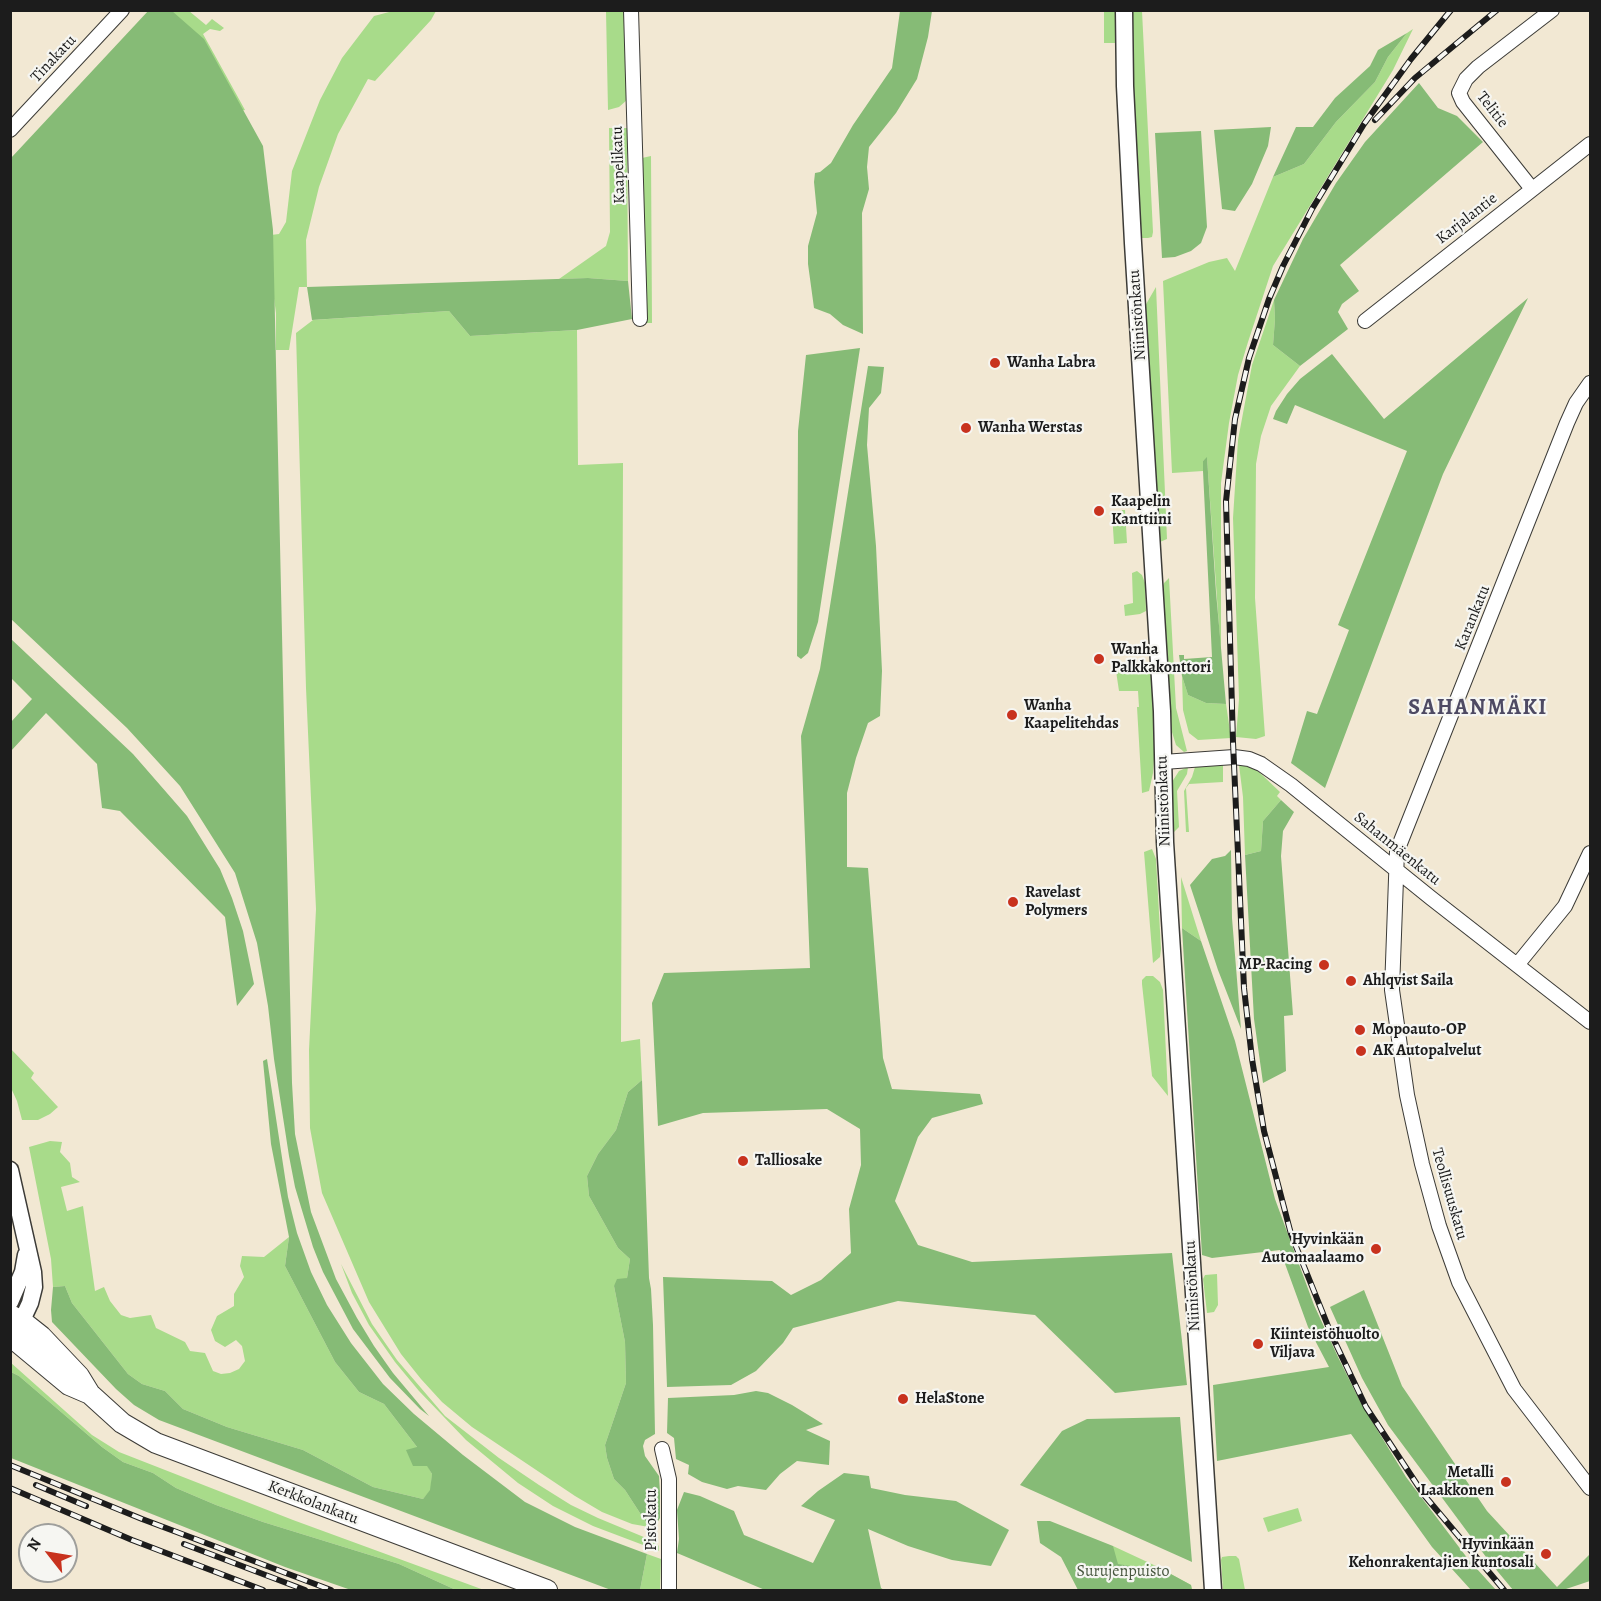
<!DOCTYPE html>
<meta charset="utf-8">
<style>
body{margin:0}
#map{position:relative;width:1601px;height:1601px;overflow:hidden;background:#f2e8d3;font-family:Alegreya,serif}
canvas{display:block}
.frame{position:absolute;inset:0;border:12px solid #1c1c1c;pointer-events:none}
.north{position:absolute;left:18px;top:1523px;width:60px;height:60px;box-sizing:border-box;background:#f6f6f2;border:2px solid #9f9f9c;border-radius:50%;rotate:301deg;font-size:16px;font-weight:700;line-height:24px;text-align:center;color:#1c1c1c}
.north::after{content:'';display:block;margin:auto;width:21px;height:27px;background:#c8321e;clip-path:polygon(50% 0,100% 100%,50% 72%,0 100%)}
</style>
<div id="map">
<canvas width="1601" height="1601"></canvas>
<div class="frame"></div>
<div class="north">N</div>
</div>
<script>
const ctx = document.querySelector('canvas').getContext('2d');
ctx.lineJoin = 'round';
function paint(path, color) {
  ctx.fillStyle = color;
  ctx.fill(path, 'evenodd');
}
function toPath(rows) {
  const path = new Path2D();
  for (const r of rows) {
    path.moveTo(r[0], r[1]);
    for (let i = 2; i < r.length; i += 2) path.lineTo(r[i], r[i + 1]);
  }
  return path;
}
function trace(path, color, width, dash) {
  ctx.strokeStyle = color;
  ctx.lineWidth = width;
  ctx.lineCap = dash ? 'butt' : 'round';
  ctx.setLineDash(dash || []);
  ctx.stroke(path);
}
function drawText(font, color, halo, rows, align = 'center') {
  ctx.font = font + ' Alegreya,serif';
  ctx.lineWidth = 4.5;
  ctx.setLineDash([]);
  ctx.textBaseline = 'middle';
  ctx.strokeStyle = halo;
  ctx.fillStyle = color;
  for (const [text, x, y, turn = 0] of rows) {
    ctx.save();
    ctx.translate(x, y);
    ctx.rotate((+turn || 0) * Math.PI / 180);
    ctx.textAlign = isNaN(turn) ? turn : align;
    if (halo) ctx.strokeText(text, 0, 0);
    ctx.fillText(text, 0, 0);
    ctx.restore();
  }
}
paint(toPath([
 [166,11,189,11,206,25,212,19,224,28,220,31,210,29,203,34,245,110,235,112],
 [393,11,436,11,431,20,375,81,368,79,338,134,319,187,306,240,307,287,299,287,289,350,276,350,276,313,270,269,263,236,279,234,286,222,292,171,320,100,342,58,374,16],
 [606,11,624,11,627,100,619,107,608,110],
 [1104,11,1116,11,1115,43,1104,43],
 [1133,11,1142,11,1153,232,1152,237,1148,238,1140,238,1133,74],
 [1413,29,1393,70,1273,266,1248,342,1238,375,1229,423,1221,483,1221,655,1207,458,1203,461,1203,471,1172,473,1163,281,1209,262,1227,258,1235,271,1273,177,1304,164,1336,122,1375,82,1388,57,1407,33],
 [609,128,627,128,628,281,588,278,559,279,606,246,610,232],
 [651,156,652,323,645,323,646,280,642,158],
 [1156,287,1167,539,1160,542,1145,306],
 [1274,300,1275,319,1273,345,1300,366,1271,406,1261,436,1256,464,1255,598,1265,736,1256,739,1236,737,1239,699,1233,518,1238,440,1252,365],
 [449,311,470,336,577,330,578,465,623,463,621,1042,640,1039,642,1080,628,1092,616,1130,598,1154,587,1176,589,1196,618,1248,630,1259,627,1278,614,1286,625,1342,626,1383,605,1445,607,1458,614,1479,625,1490,649,1527,632,1524,602,1512,575,1496,472,1427,442,1402,421,1379,401,1354,369,1302,322,1193,310,1128,309,1050,316,909,306,688,296,333,313,320],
 [1122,510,1125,510,1127,543,1114,544,1112,513,1121,513],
 [1137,571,1142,575,1145,583,1146,611,1140,614,1125,616,1124,605,1133,603,1132,573],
 [1169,578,1176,708,1187,751,1184,752,1176,745,1171,729,1162,589,1164,583],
 [1147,665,1151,667,1152,678,1155,746,1153,773,1149,791,1142,793,1137,707,1139,707,1138,691,1119,691,1116,671,1120,670,1130,674,1144,670],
 [1182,676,1188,695,1206,703,1226,704,1231,738,1198,740,1189,733,1183,710],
 [1223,765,1223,782,1189,784,1186,788,1189,832,1186,832,1184,791,1192,777,1195,767],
 [1239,765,1251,767,1259,772,1280,792,1277,796,1281,800,1263,821,1261,851,1245,855,1243,797],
 [1188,767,1187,774,1177,791,1179,827,1174,832,1172,782,1179,771],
 [1152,849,1156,859,1161,949,1160,957,1153,963,1144,852],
 [1181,877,1201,941,1182,928],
 [1146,976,1153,976,1160,982,1163,990,1168,1096,1152,1076,1142,984,1142,980],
 [10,1048,34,1073,31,1078,58,1107,50,1114,38,1120,22,1120,17,1101,11,1088],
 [50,1141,62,1142,60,1152,70,1163,72,1177,80,1182,61,1187,67,1211,83,1206,95,1291,104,1287,110,1301,121,1315,130,1318,151,1315,156,1328,185,1342,190,1351,205,1353,213,1371,221,1374,230,1373,239,1369,245,1361,242,1346,236,1340,225,1347,215,1341,211,1330,217,1316,234,1306,234,1294,244,1277,240,1266,242,1256,264,1257,289,1237,285,1266,335,1362,359,1392,384,1404,417,1447,432,1474,431,1490,423,1499,373,1487,303,1450,227,1427,183,1409,165,1391,142,1384,128,1374,72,1303,65,1286,53,1287,51,1259,29,1147],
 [341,1264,372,1324,397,1360,445,1416,499,1458,539,1485,571,1505,598,1518,651,1540,659,1546,659,1551,593,1526,553,1506,518,1483,466,1440,419,1391,395,1362,369,1325,352,1293],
 [1217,1274,1218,1305,1214,1312,1207,1313,1203,1279,1205,1275],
 [10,1362,92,1435,119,1452,293,1520,484,1590,456,1590,399,1564,263,1522,216,1505,176,1488,153,1473,123,1462,102,1447,19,1376,11,1372],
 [1298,1508,1302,1521,1268,1532,1263,1518],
 [1113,1546,1156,1566,1191,1585,1192,1590,1093,1590],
 [647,1554,661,1559,660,1590,640,1590],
 [1229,1556,1236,1556,1239,1559,1245,1590,1223,1590,1221,1560,1222,1557]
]), '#a8db8a');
paint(toPath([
 [149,10,172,11,204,39,263,146,273,230,292,1083,295,1134,311,1212,336,1279,357,1318,374,1346,393,1373,429,1416,420,1409,390,1378,353,1329,323,1272,313,1247,295,1187,289,1156,274,1059,268,1006,257,943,235,873,180,786,127,728,11,619,11,158],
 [900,11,932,11,928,37,917,79,896,113,869,147,867,167,869,189,862,213,863,334,843,325,830,314,814,308,808,264,808,246,817,213,814,182,815,173,820,172,831,163,853,125,892,68],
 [1407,33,1388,57,1375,82,1336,122,1304,164,1273,177,1296,127,1313,127,1335,98,1370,66,1378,50],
 [1419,83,1438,108,1457,116,1483,142,1340,265,1359,291,1342,304,1338,312,1348,329,1300,366,1273,345,1275,319,1274,300,1303,239,1336,183,1365,142],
 [1271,127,1268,146,1252,184,1235,211,1222,209,1214,130],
 [1201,131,1207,227,1201,243,1191,251,1175,257,1162,258,1155,133],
 [588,278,628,281,632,319,577,330,470,336,449,311,312,320,307,287],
 [1528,298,1443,474,1325,788,1291,763,1307,711,1317,714,1349,630,1338,625,1407,451,1295,405,1287,424,1273,419,1276,411,1287,394,1300,379,1332,354,1384,419],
 [860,348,818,622,808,653,801,659,797,656,798,431,806,355],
 [868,366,884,367,881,393,869,408,867,445,876,546,882,671,880,716,868,723,856,758,847,793,847,867,868,868,883,1058,892,1089,980,1094,983,1104,932,1118,918,1137,895,1201,918,1245,972,1262,1172,1253,1187,1385,1115,1393,1035,1315,898,1301,793,1328,783,1343,756,1371,731,1385,667,1387,663,1277,772,1281,791,1295,821,1280,851,1253,849,1209,861,1165,860,1129,827,1109,703,1113,658,1126,652,1003,664,973,810,968,801,736,820,669],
 [1207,457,1216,592,1226,704,1206,703,1188,695,1182,676,1179,655,1184,655,1184,659,1212,657,1203,471,1203,461],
 [10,638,133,754,187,816,220,869,232,898,243,931,254,984,237,1006,225,917,120,811,102,808,97,764,46,713,11,751,11,722,32,699,11,678],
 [1281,800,1294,812,1283,831,1281,856,1293,1015,1284,1016,1286,1071,1263,1083,1254,1019,1245,855,1261,851,1263,821],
 [1231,850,1232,918,1241,1029,1218,970,1190,885,1212,859,1225,856],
 [1182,928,1201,941,1235,1041,1275,1199,1314,1305,1338,1357,1361,1403,1406,1477,1468,1559,1496,1590,1471,1590,1432,1547,1351,1434,1217,1461,1213,1385,1329,1367,1308,1327,1280,1250,1212,1258,1202,1255],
 [267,1059,288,1197,297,1233,311,1272,327,1305,351,1343,383,1384,414,1414,463,1455,525,1502,575,1527,647,1554,640,1590,611,1590,159,1420,134,1405,116,1389,52,1322,51,1310,53,1287,65,1286,72,1303,128,1374,142,1384,165,1391,183,1409,227,1427,303,1450,373,1487,423,1499,430,1490,432,1474,427,1466,413,1466,406,1450,417,1447,384,1404,359,1392,335,1362,285,1266,289,1237,271,1144,263,1061],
 [642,1080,649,1278,651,1289,653,1325,655,1434,645,1440,643,1446,645,1456,659,1476,660,1493,660,1518,657,1523,649,1527,625,1490,614,1479,607,1458,605,1445,626,1383,625,1342,614,1286,617,1279,627,1278,630,1259,618,1248,589,1196,587,1176,598,1154,616,1130,628,1092],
 [1364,1290,1402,1386,1487,1511,1557,1587,1590,1554,1590,1581,1563,1590,1513,1590,1489,1561,1388,1425,1362,1378,1330,1307],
 [11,1372,19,1376,102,1447,123,1462,153,1473,176,1488,216,1505,263,1522,399,1564,456,1590,351,1590,285,1567,11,1458],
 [756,1391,768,1393,792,1405,823,1424,806,1430,830,1441,829,1465,797,1461,780,1474,766,1490,738,1486,727,1489,702,1482,688,1474,689,1465,676,1459,674,1438,667,1433,668,1398,734,1395],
 [1180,1417,1192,1562,1020,1485,1062,1431,1087,1419],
 [844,1473,869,1476,871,1488,905,1495,956,1501,1009,1530,991,1566,952,1560,908,1546,868,1529,881,1588,884,1590,765,1590,677,1553,679,1539,677,1510,684,1492,700,1496,734,1511,744,1535,813,1563,835,1520,801,1506,818,1491],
 [1037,1521,1050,1521,1113,1546,1118,1564,1136,1567,1156,1566,1191,1585,1192,1590,1078,1590,1061,1557,1040,1543]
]), '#86bb76');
const minor = toPath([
 [631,10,640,319],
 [10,130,122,10],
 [1532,189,1463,102,1459,93,1466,79,1478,67,1552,10],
 [1365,321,1590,144],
 [1590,383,1576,403,1567,423,1397,851,1392,990,1407,1095,1422,1164,1439,1226,1459,1282,1514,1389,1590,1488],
 [1163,762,1234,757,1249,759,1261,764,1291,785,1431,898,1590,1022],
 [1517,965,1565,906,1590,853],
 [662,1449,669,1479,669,1590]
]);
const tertiary = toPath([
 [1124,10,1125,86,1133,243,1162,711,1165,842,1213,1590],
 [10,1170,33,1272,34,1287,30,1303,17,1331],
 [10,1302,23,1272,26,1255]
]);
const secondary = toPath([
 [10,1315,22,1321,41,1336,79,1376,90,1394,122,1423,156,1443,547,1590],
 [10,1336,69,1385,90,1394]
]);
trace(minor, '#3c3b37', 16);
trace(tertiary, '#3c3b37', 19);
trace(secondary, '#3c3b37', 22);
trace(minor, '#fff', 14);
trace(tertiary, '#fff', 16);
trace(secondary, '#fff', 20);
const rail = toPath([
 [1451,10,1411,59,1364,124,1312,209,1283,266,1269,299,1249,358,1235,419,1226,501,1233,742,1244,988,1252,1059,1264,1131,1291,1234,1332,1336,1366,1407,1424,1495,1504,1590],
 [1375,120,1415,78,1497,10],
 [10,1465,142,1519,331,1590],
 [36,1485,86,1506],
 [10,1488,132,1540,263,1590],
 [184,1544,305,1590]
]);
trace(rail, '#1c1c1c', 6);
trace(rail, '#f6f6f2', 4, [11]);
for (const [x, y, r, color] of [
 [995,363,6,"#c8321e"],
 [966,428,6,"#c8321e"],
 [1099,511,6,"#c8321e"],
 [1099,659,6,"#c8321e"],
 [1012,715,6,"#c8321e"],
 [1013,902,6,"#c8321e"],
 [1324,965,6,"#c8321e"],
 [1351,981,6,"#c8321e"],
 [1360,1030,6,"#c8321e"],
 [1361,1051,6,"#c8321e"],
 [743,1161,6,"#c8321e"],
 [1376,1249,6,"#c8321e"],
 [1258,1344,6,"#c8321e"],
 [903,1399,6,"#c8321e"],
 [1506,1482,6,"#c8321e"],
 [1546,1554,6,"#c8321e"]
]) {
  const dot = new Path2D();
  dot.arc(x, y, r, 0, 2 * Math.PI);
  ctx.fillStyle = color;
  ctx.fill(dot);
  trace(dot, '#f6f6f2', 2);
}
drawText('16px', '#1c1c1c', '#f6f6f2', [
 ["Tinakatu",54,59,-47],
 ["Telitie",1492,110,52],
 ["Kaapelikatu",619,165,-92],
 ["Karjalantie",1467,219,-38],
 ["Niinistönkatu",1138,315,-94],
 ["Karankatu",1473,618,-68],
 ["Niinistönkatu",1164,801,-92],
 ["Sahanmäenkatu",1397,849,39],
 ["Teollisuuskatu",1449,1194,74],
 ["Niinistönkatu",1193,1286,-93],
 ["Kerkkolankatu",313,1503,21],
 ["Pistokatu",652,1520,-90]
]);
drawText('bold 16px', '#1c1c1c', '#f6f6f2', [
 ["Wanha Labra",1007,363],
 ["Wanha Werstas",978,428],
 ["Kaapelin",1111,502],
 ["Kanttiini",1111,520],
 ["Wanha",1111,650],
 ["Palkkakonttori",1111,668],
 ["Wanha",1024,706],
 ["Kaapelitehdas",1024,724],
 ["Ravelast",1025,893],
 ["Polymers",1025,911],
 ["MP-Racing",1312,965,"right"],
 ["Ahlqvist Saila",1363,981],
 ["Mopoauto-OP",1372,1030],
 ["AK Autopalvelut",1373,1051],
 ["Talliosake",755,1161],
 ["Hyvinkään",1364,1240,"right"],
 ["Automaalaamo",1364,1258,"right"],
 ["Kiinteistöhuolto",1270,1335],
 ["Viljava",1270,1353],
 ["HelaStone",915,1399],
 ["Metalli",1494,1473,"right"],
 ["Laakkonen",1494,1491,"right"],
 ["Hyvinkään",1534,1545,"right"],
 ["Kehonrakentajien kuntosali",1534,1563,"right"]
], 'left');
drawText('16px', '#46553d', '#f6f6f2', [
 ["Surujenpuisto",1123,1572]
]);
ctx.letterSpacing = '1.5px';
drawText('bold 22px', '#4e4a63', '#f6f6f2', [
 ["SAHANMÄKI",1478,709]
]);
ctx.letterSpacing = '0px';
</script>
